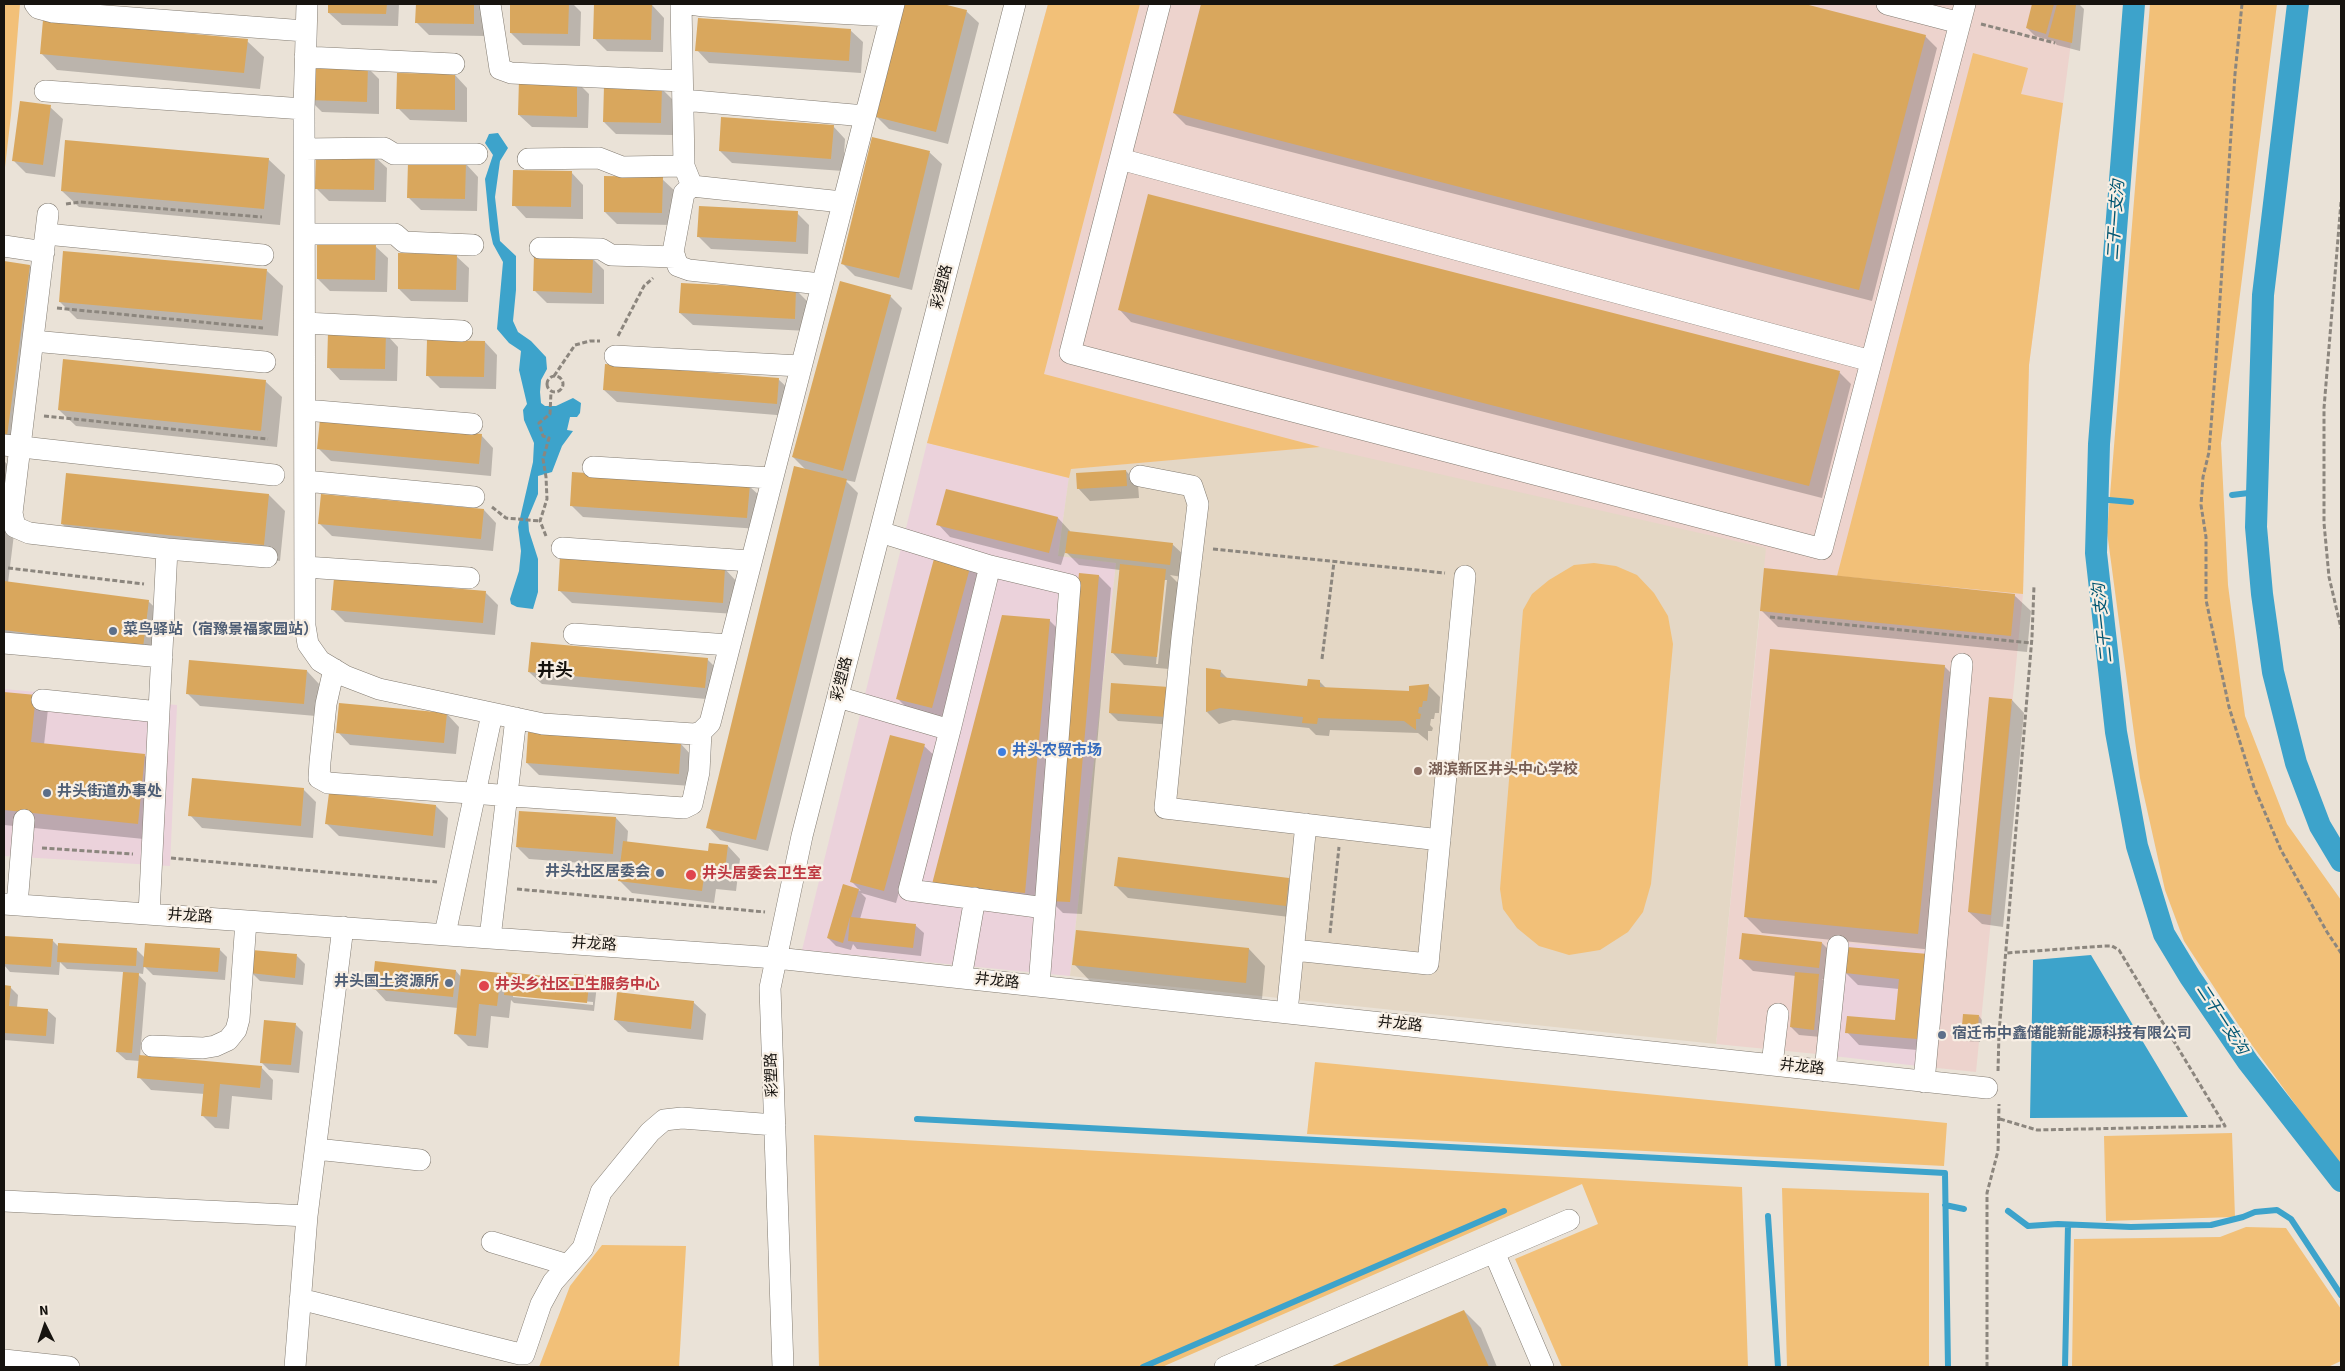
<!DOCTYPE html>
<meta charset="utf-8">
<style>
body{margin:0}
#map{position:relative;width:2345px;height:1371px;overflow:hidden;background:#eae2d7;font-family:"Source Sans 3",sans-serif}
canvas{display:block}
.frame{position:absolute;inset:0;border:5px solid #16130f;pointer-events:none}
.north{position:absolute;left:20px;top:1301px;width:50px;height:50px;-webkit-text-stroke:4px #f8efe4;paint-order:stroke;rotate:356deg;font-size:14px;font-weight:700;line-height:20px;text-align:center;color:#16130f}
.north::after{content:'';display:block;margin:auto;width:18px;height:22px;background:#16130f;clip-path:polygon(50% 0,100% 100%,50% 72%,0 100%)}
</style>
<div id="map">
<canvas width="2345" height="1371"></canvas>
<div class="frame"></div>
<div class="north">N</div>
</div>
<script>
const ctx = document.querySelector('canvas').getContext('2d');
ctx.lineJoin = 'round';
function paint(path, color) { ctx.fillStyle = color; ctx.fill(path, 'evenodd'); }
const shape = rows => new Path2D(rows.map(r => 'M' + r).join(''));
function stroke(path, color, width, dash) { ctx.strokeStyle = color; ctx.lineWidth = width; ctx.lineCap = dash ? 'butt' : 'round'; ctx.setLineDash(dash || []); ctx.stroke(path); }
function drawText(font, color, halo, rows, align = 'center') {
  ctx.font = font + ' "Source Sans 3","Noto Sans SC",sans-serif'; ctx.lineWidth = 4.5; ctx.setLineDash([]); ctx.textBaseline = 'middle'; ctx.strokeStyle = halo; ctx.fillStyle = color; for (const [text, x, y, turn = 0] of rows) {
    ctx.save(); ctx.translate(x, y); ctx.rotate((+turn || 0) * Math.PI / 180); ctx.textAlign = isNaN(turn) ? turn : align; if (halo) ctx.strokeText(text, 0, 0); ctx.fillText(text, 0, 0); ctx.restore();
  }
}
paint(shape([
 [927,443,1069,478,1058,555,1116,563,1070,976,802,950],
 [4,689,177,705,170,866,4,856],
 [1829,941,1929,951,1918,1066,1817,1054]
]), '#ebd2db');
paint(shape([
 [1048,4,2076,4,2029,365,2023,594,1976,1072,1918,1066,1929,951,1829,941,1817,1054,1716,1044,1760,611,1071,469,1069,478,927,443]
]), '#edd3cd');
paint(shape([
 [1320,447,1766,548,1716,1044,1070,976,1116,563,1058,556,1070,469]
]), '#e4d7c5');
paint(shape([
 [4,4,20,4,11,115,4,176],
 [1048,4,1140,4,1044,374,1320,447,1071,469,1069,478,927,443],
 [2150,4,2277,4,2221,443,2228,585,2245,716,2287,824,2341,900,2341,1167,2249,1041,2184,941,2165,890,2140,778,2107,532],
 [1973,53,2028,68,2021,94,2063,103,2029,365,2023,594,1837,576],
 [1594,563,1616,566,1637,575,1654,593,1668,616,1673,644,1651,884,1643,912,1628,932,1600,950,1569,955,1539,946,1517,928,1503,909,1500,889,1523,610,1532,594,1549,580,1574,565],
 [1315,1062,1947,1123,1944,1166,1307,1134],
 [2232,1133,2235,1217,2106,1221,2104,1136],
 [814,1135,1742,1187,1748,1367,1562,1367,1515,1259,1598,1224,1582,1184,1162,1367,819,1367],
 [1782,1188,1929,1193,1929,1367,1787,1367],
 [2246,1227,2286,1228,2341,1309,2341,1361,2328,1367,2072,1367,2074,1239,2220,1237],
 [602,1245,686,1246,679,1367,539,1367,570,1286]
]), '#f2c078');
paint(shape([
 [498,133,508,148,500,161,495,197,500,241,516,256,516,290,513,321,518,332,531,341,546,357,547,369,541,380,540,392,541,403,545,406,556,406,573,398,581,403,580,413,577,417,570,417,567,430,573,431,562,446,552,472,538,476,538,494,528,518,529,531,538,559,538,592,533,609,517,607,511,604,510,599,519,571,521,551,518,527,533,462,534,443,524,420,523,410,527,404,519,370,521,351,509,343,497,329,503,262,493,244,490,230,485,179,493,155,485,143,489,134],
 [2091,955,2188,1117,2030,1118,2033,960]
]), '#3da3cb');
paint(shape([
 [329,4,399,4,398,26,342,25,329,13],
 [417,4,486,4,486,36,429,35,416,22],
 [512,4,573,4,581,12,580,46,523,45,511,33],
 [595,4,652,5,664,18,663,52,607,51,594,38],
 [905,4,938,4,966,11,979,23,948,144,889,129,877,117],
 [1202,4,1800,4,1925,36,1937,48,1872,301,1186,125,1174,113],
 [2034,4,2079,4,2084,9,2080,51,2057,45,2053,41,2035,36,2027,28],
 [850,30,863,42,861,73,709,63,697,50],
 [247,41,264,57,260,89,57,70,41,53],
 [367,67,379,79,379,114,322,112,310,100],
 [455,75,467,88,467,122,410,120,398,108],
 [577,82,589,94,588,128,532,127,519,115],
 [662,89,674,101,673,135,616,134,604,122],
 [50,107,63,119,55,177,26,173,14,161],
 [833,126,845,139,843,171,732,163,720,151],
 [929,152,942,164,912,290,855,276,843,264],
 [374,156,387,168,386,202,329,201,317,189],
 [268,159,285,175,280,225,79,207,62,191],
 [466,164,478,177,477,211,421,210,408,197],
 [571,172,583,185,583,219,526,218,514,205],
 [662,179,675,191,674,225,617,224,605,212],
 [797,213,809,225,808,254,711,249,698,236],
 [375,246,388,258,387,292,330,291,318,279],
 [456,256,469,268,468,302,411,301,399,289],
 [592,258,604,270,604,304,547,303,535,291],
 [4,262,30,266,42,278,19,448,4,446],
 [266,270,283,286,278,336,77,319,60,302],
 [796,290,808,302,807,331,693,325,680,313],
 [890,296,902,308,855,482,845,480,858,493,768,851,720,840,708,827,807,471,793,457],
 [1119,309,1839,372,1851,384,1822,498,1131,322],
 [386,334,398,347,397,381,340,380,328,367],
 [485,342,497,355,496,389,440,388,427,375],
 [778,379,791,391,789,416,617,402,604,390],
 [265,381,282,397,277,447,76,426,59,410],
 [481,435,493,448,491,476,331,461,318,448],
 [4,461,21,477,8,583,148,601,165,617,159,664,4,644],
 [1126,471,1138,484,1139,498,1090,501,1078,488],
 [749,486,762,498,759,529,583,517,571,505],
 [269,495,285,511,280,561,79,540,62,524],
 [484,510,496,523,493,551,332,536,319,523],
 [1058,518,1070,531,1069,533,1172,544,1185,556,1182,577,1170,575,1178,583,1169,669,1124,665,1112,652,1120,570,1079,565,1067,553,1067,546,1061,565,950,537,938,524],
 [1164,580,1167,580,1158,664,1156,664],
 [971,565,983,578,944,720,910,711,897,698],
 [725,569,737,582,735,614,572,603,559,590],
 [1080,574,1099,576,1111,588,1082,914,1063,913,1050,900],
 [485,592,498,605,495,635,345,622,333,610],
 [2014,595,2031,611,2027,652,1778,627,1761,610],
 [1049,620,1066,637,1041,909,950,900],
 [707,659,720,672,717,700,542,684,529,672],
 [1944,666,1961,683,1934,950,1762,933,1745,916],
 [307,671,319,684,316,716,200,706,188,694],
 [1220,671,1228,679,1308,688,1319,681,1327,689,1410,692,1428,685,1440,697,1439,713,1435,713,1434,719,1431,719,1430,725,1433,728,1432,731,1428,731,1428,741,1418,733,1330,730,1329,736,1316,735,1309,728,1233,720,1219,724,1207,712],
 [1168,688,1174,725,1118,721,1110,713],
 [4,693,35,696,48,709,44,745,144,755,161,771,154,840,4,825],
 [2012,700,2024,713,2003,927,1982,924,1969,912],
 [340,704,447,714,459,727,456,754,350,745,338,732],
 [681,744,693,757,691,786,539,775,527,763],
 [924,746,937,758,896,903,861,893,866,898,860,919,915,925,924,933,921,956,857,949,853,944,851,950,836,946,828,938,843,885,861,891,851,881],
 [303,789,316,802,313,838,202,828,190,815],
 [436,806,448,818,445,848,339,836,327,824],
 [616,818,628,831,627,843,709,852,728,846,740,859,736,891,716,889,714,903,632,893,620,881,622,866,529,859,517,847],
 [1288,879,1301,891,1298,918,1128,898,1116,886],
 [4,938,53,941,59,947,136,949,145,958,219,949,227,957,225,980,153,975,144,966,143,974,137,973,146,983,140,1057,261,1067,273,1080,272,1100,232,1096,229,1129,215,1128,203,1116,205,1094,151,1090,139,1077,140,1061,126,1060,117,1052,124,972,67,969,60,962,59,975,10,972,4,965],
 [1822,943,1834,955,1831,980,1822,979,1827,984,1821,1037,1799,1035,1791,1027,1796,976,1753,971,1741,959],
 [1249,949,1265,966,1262,999,1090,981,1074,964],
 [297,956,305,964,303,985,260,981,252,973],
 [1928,956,1929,1051,1859,1045,1847,1032,1896,1021,1899,989,1858,985,1846,973],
 [456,971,461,977,500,974,507,981,575,980,589,977,597,985,594,1011,514,1003,511,1000,509,1018,491,1016,488,1048,468,1046,455,1033,458,1008,386,1001,374,988],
 [513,995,593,1002,593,1005,513,997],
 [4,987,10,987,18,995,17,1008,47,1010,56,1018,54,1044,4,1040],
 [693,1002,706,1014,703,1040,628,1032,615,1020],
 [1979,1016,1982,1020,1980,1042,1966,1041,1962,1038],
 [295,1024,303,1032,299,1073,269,1070,261,1062],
 [1464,1311,1481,1328,1497,1367,1333,1367]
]), '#0003');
stroke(shape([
 [2232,495,2257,492],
 [2098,499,2131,502],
 [917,1119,1945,1173,1948,1367],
 [1945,1205,1964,1209],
 [2008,1211,2028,1226,2058,1224,2131,1227,2211,1225,2243,1217,2255,1212,2277,1210,2291,1219,2341,1295],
 [1768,1216,1778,1367],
 [1143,1367,1504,1211],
 [2065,1367,2068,1225]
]), '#3da3cb', 6);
stroke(shape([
 [2134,4,2099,444,2096,553,2116,732,2137,846,2164,934,2190,977,2248,1062,2341,1181],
 [2298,4,2263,295,2256,527,2262,594,2273,672,2296,763,2320,826,2341,861]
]), '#3da3cb', 22);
paint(shape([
 [328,4,387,4,386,14,328,13],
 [416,4,474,4,474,24,415,23],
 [510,4,569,4,568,34,510,33],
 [594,4,652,4,651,40,593,39],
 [904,4,943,4,967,10,936,132,876,117],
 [1201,4,1805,4,1926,35,1859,290,1173,113],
 [2032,4,2054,4,2046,34,2026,28],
 [2057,4,2076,4,2072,43,2048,37],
 [698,18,851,29,849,61,695,51],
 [43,20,248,39,244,73,40,54],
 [309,65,368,66,367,102,308,100],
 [397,73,455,74,455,110,396,109],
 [519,79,577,81,577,117,518,115],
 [604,86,662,87,661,123,603,122],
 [20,101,51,105,43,165,12,161],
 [721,117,834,125,831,159,719,151],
 [872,137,930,151,899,278,841,264],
 [65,140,269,158,264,209,61,191],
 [316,153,375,155,374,190,315,189],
 [408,162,466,163,465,199,407,198],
 [513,170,572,171,571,207,512,206],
 [604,176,663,177,662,213,604,212],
 [1148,194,1840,371,1809,486,1118,310],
 [699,206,798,211,796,242,697,237],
 [317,243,376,244,375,280,317,279],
 [63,251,267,269,262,320,59,302],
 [398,253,457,254,456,290,398,289],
 [534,255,593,257,592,293,533,291],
 [4,261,30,265,7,436,4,436],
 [840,281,891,295,843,471,792,457],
 [681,283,796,289,795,319,679,313],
 [328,332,386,333,385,369,327,368],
 [427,340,485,341,484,377,426,376],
 [63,359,266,380,261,431,58,410],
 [605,364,779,378,777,404,603,390],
 [320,419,482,434,479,464,317,449],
 [794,466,847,479,756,840,706,828],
 [1126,470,1127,486,1077,489,1076,473],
 [572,472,750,484,747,518,570,506],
 [66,473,269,494,264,545,61,524],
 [946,489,1058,517,1049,553,936,525],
 [321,494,484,509,481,539,318,524],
 [1068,531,1173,543,1170,565,1065,553],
 [935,555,971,564,932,708,896,699],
 [560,556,725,568,723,603,558,591],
 [1120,564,1166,569,1157,657,1111,653],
 [1764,568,2015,594,2011,636,1760,611],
 [1079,573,1099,575,1070,902,1049,901],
 [334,578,486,591,483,623,331,610],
 [4,581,149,600,143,648,4,630],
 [1002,615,1050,619,1025,893,932,884],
 [531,642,708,658,705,688,528,672],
 [1770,649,1945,665,1918,934,1744,917],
 [189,660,307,670,304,704,186,694],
 [1206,668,1221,670,1220,677,1307,686,1308,679,1320,680,1320,687,1409,691,1409,686,1429,684,1427,701,1423,701,1422,707,1419,707,1418,713,1421,714,1420,719,1416,719,1416,730,1404,721,1318,718,1317,724,1302,723,1303,717,1220,708,1206,712],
 [1111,683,1169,687,1167,717,1109,713],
 [4,692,36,695,31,742,145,754,138,824,4,810],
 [1989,697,2012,699,1991,915,1968,912],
 [339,703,447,713,444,743,336,733],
 [528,732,681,743,679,774,526,763],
 [890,735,925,744,884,891,850,882],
 [192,778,304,788,301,826,188,816],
 [329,793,436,805,433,836,325,824],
 [519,811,616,817,613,854,516,847],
 [623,841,708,851,709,843,728,845,724,879,704,877,702,891,618,881],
 [1118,857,1289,878,1286,906,1114,886],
 [843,884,859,889,851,917,916,924,913,948,848,941,850,917,843,943,827,938],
 [1076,930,1249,948,1246,983,1072,965],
 [1742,933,1822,942,1819,968,1739,959],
 [4,936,53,939,51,967,4,964],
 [58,943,137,948,136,966,57,962],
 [145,943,220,948,218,972,143,967],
 [1847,947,1928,954,1926,981,1922,981,1917,1039,1845,1033,1847,1016,1895,1020,1899,979,1845,973],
 [252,950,297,954,295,978,250,973],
 [375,961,456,970,453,997,372,989],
 [461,969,501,973,497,1006,479,1004,476,1036,454,1034],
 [123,972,139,973,132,1053,116,1052],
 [506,972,574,979,574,974,590,976,587,1003,504,995],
 [1795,972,1819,974,1814,1030,1790,1027],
 [4,985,11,986,9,1006,48,1009,46,1036,4,1033],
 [617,992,694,1001,691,1029,614,1020],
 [1963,1014,1979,1015,1977,1039,1961,1038],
 [264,1020,296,1023,291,1065,260,1063],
 [139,1055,262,1066,260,1088,220,1084,217,1117,201,1116,204,1084,137,1078],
 [1464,1310,1489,1367,1330,1367]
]), '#d9a75d');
const minor = shape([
 [35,4,38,8,53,12,305,31],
 [307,4,304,109,305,626,308,644,320,661,345,676,379,689,543,724,694,734,701,732,710,723,894,4],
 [490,4,500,69,511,73,682,81],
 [681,4,684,166,692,186],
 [690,4,704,6,891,16],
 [1160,4,1070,353,1822,549,1965,4],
 [1887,4,1960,23],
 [305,57,454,64],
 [45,91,304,109],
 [683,100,865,116],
 [305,149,384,148,394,154,477,154],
 [528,159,599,158,622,167,684,166],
 [1120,159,1871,361],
 [48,214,12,513,15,527,29,533,167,549,149,914],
 [46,234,263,255],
 [305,234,395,234,404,242,473,245],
 [4,246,44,252],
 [540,248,601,249,611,255,675,257],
 [821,284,689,270,678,266,673,252,684,193,692,186,842,202],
 [305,323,462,331],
 [33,341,265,362],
 [615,356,800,366],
 [305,410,472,424],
 [4,445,274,475],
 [593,467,771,478],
 [1140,476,1192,486,1198,504,1182,637,1165,808,1440,840],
 [305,481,474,497],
 [880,532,990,566],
 [562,548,750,561],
 [167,549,267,557],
 [305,567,469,578],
 [574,634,729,645],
 [4,643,162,657],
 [334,669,326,704,320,762,319,778,328,783,684,808,692,804,699,772,701,732],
 [838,697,950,730,909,890,1045,908,1070,585,990,566,950,730],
 [42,700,159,712],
 [4,904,776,958,1987,1088],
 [17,905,24,820],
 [445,934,492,714],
 [490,938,516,718],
 [1294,950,1428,964,1465,576],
 [961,978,975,898],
 [1039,986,1045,908],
 [1287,1012,1306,824],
 [152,1046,203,1048,215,1046,228,1040,236,1030,239,1019,246,921],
 [1772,1065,1778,1014],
 [1825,1071,1838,946],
 [1924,1082,1962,664],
 [316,1149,420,1160],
 [4,1201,307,1216],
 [492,1242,568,1265],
 [1494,1252,1543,1367],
 [300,1299,520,1354,524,1354,541,1304,553,1282,583,1248,601,1192,650,1132,664,1120,682,1118,775,1125],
 [4,1360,69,1367],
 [295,1367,307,1216,343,927],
 [783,1367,770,988,802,836,1015,4],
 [1225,1367,1569,1220]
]);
stroke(minor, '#837c72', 22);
stroke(shape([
 [2242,4,2235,74,2215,374,2209,452,2203,477,2201,505,2206,537,2206,600,2229,707,2254,787,2281,850,2327,932,2341,953],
 [1981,24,2055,43],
 [2341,202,2324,408,2324,523,2329,577,2341,628],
 [66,204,80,202,262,217],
 [57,308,263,328],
 [618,336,644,286,653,278],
 '547 384a8 8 0 1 1 16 0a8 8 0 1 1-16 0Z',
 [554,376,575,345,590,341,600,341],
 [44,416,268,439],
 [492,507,506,518,540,521],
 [546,536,540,521,547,499,546,477,543,459,549,438,543,436,539,423,550,414,551,392],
 [1213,549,1445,573],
 [8,568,144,584],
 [1770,617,2032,643],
 [1322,659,1334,562],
 [42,848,133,854],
 [171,858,437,882],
 [517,889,765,912],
 [1330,933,1339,847],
 [1998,1071,1999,1033,2032,637,2034,586],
 [2000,1119,2037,1130,2225,1126,2119,950,2112,946,2104,946,2006,953],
 [1987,1367,1987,1193,1998,1151,1999,1104]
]), '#8c867e', 3, [5, 2.5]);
stroke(minor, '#fff', 21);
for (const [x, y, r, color] of [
 [113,631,5,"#5c6f8a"],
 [1002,752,5,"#3f7fe0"],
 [1418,771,5,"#8d6e63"],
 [47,793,5,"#5c6f8a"],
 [660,873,5,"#5c6f8a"],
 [691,875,6,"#e0444e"],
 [449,983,5,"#5c6f8a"],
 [484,986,6,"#e0444e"],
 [1942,1035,5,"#5c6f8a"]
]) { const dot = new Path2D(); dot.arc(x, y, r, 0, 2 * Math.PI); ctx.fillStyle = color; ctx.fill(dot); stroke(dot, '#f8efe4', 2); }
drawText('15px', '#16130f', '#f8efe4', [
 ["彩塑路",943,287,-76],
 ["彩塑路",843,679,-76],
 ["井龙路",190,917,4],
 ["井龙路",594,945,4],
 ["井龙路",997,982,6],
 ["井龙路",1400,1025,6],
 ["井龙路",1802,1068,6],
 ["彩塑路",773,1075,-92]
]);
drawText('bold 15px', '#4e5e75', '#f8efe4', [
 ["菜鸟驿站（宿豫景福家园站）",123,631],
 ["井头街道办事处",57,793],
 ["井头社区居委会",650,873,"right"],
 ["井头国土资源所",439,983,"right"],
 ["宿迁市中鑫储能新能源科技有限公司",1952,1035]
], 'left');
drawText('bold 15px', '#366cbe', '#f8efe4', [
 ["井头农贸市场",1012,752]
], 'left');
drawText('bold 15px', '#785e54', '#f8efe4', [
 ["湖滨新区井头中心学校",1428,771]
], 'left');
drawText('bold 15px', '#be3a42', '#f8efe4', [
 ["井头居委会卫生室",702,875],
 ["井头乡社区卫生服务中心",495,986]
], 'left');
drawText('italic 16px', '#005672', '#f8efe4', [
 ["二干一支沟",2117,220,-86],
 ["二干一支沟",2104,623,-96],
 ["二干一支沟",2221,1020,57]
]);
drawText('bold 18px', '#16130f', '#f8efe4', [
 ["井头",555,672]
]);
</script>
